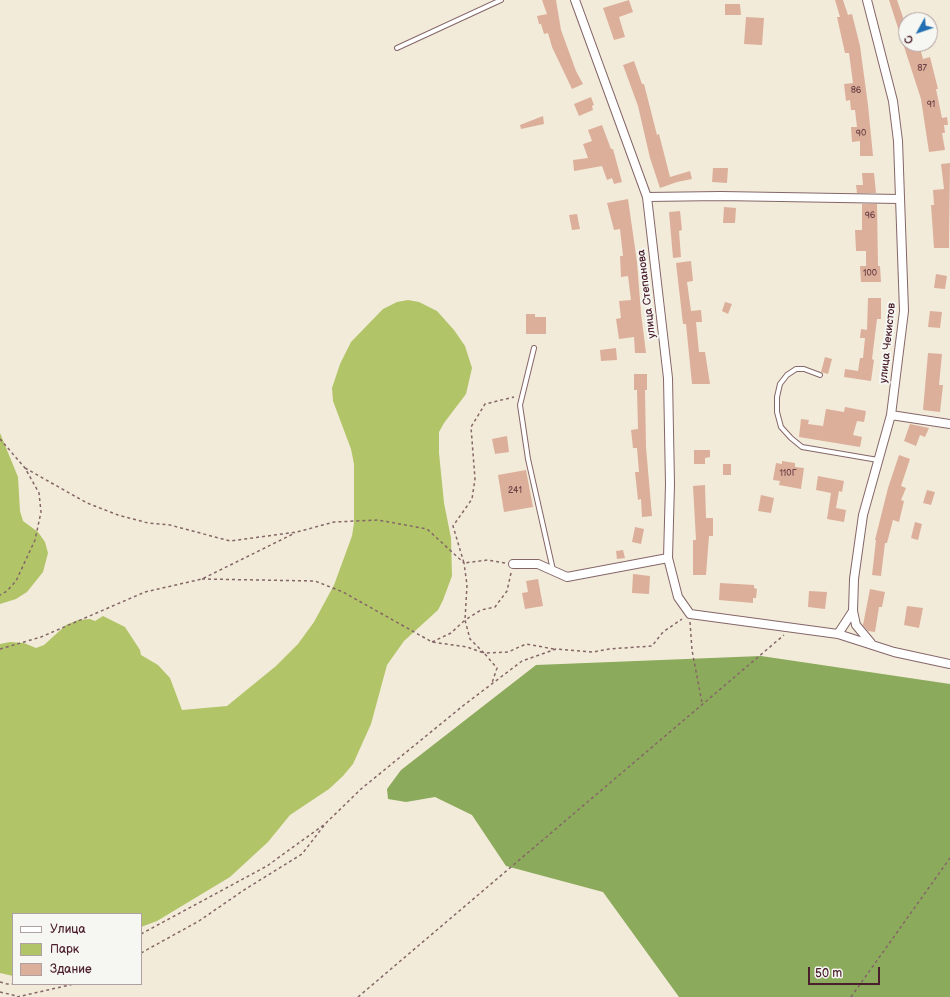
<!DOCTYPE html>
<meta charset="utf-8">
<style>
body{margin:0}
#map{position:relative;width:950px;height:997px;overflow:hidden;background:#f2ebd9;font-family:"Balsamiq Sans",sans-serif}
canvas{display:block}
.legend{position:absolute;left:12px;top:913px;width:130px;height:72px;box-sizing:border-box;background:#f6f6f2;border:1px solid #b1a0a2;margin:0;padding:5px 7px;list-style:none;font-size:12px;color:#4a1f2b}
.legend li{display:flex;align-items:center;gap:8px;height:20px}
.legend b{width:20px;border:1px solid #b1a0a2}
.north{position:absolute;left:898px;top:12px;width:40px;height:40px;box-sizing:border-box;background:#f6f6f2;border:1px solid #b1a0a2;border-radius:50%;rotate:230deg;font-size:11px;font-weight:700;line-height:16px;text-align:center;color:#4a1f2b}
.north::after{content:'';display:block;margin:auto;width:14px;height:18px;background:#1f6fb2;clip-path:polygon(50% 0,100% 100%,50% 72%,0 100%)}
.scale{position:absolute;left:808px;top:967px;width:72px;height:18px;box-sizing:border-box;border:2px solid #4a1f2b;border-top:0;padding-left:5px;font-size:12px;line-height:14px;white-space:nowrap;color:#4a1f2b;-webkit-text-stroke:3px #f6f6f2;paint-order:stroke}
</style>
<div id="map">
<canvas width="950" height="997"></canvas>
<ul class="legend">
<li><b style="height:5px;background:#fff"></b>Улица</li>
<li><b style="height:11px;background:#b1c468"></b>Парк</li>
<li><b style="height:11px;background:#dcaf9b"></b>Здание</li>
</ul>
<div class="north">С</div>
<div class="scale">50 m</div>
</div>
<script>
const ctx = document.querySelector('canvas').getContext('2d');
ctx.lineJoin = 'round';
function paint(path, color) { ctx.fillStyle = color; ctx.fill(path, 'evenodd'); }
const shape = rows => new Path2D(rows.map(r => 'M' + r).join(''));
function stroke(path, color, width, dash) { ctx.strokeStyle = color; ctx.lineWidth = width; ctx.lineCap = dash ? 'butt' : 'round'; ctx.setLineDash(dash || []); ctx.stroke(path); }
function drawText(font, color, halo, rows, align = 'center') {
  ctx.font = font + ' "Balsamiq Sans",sans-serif'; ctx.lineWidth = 4; ctx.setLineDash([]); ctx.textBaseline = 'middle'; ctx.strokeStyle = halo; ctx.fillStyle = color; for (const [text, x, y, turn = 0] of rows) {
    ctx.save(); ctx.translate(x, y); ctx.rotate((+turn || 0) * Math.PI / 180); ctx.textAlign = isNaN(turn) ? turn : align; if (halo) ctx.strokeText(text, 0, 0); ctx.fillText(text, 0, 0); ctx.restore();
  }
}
paint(shape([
 [408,300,419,302,437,311,454,330,465,346,472,368,466,394,444,423,439,432,439,453,444,503,451,538,452,576,443,600,438,610,404,641,387,665,371,724,353,764,343,776,329,789,290,815,268,842,230,877,157,921,141,927,141,914,13,914,13,976,0,973,0,644,10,642,24,643,36,648,44,645,66,625,78,620,90,619,95,621,103,616,125,627,140,650,141,655,158,665,170,678,182,710,227,706,276,666,298,644,314,622,334,585,352,536,354,523,354,464,351,449,333,401,332,388,340,364,351,342,383,309,397,302],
 [0,433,18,477,20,511,23,521,38,532,45,542,48,553,43,572,27,592,16,599,0,604]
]), '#b1c468');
paint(shape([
 [761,656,950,684,950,997,679,997,603,892,506,866,472,815,435,797,406,802,388,799,387,789,401,770,536,665]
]), '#8caa5c');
paint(shape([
 [542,0,556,0,561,30,576,71,583,84,572,89,552,47,548,33,544,34,541,24,539,24,537,16,547,14],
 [629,0,633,12,619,17,625,37,614,40,603,8],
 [835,0,843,0,848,15,852,14,860,46,868,105,873,156,860,156,860,141,852,142,851,127,857,127,855,110,851,110,850,100,846,101,844,84,853,83,849,53,845,53,837,17,840,17],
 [889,0,897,0,906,26,906,44,919,44,923,59,930,57,938,89,936,89,942,118,947,117,948,125,944,125,945,133,942,133,945,150,929,152,921,99],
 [725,4,740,4,741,15,725,15],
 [746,17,764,18,762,45,744,44],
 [634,61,642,84,644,84,657,135,659,134,670,177,690,171,692,179,677,182,660,188,650,158,638,106,623,65],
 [591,97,594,105,592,106,593,110,579,116,574,104],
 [543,116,544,124,521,129,520,125],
 [602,125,611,149,613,149,622,182,614,184,612,178,607,180,602,166,574,171,573,160,588,158,583,144,592,141,588,130],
 [950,163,949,248,934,248,931,205,934,205,933,190,944,189,941,164],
 [713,168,728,168,727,183,712,182],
 [862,173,874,173,876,193,857,193,856,185,863,185],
 [628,199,637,262,641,313,646,353,635,353,634,337,619,339,616,319,621,318,619,301,631,300,628,276,621,277,620,256,623,256,620,229,614,230,607,203],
 [862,204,877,204,878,266,880,266,881,282,861,282,860,266,866,266,866,251,856,251,855,230,862,230],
 [724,207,736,208,735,223,723,223],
 [680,211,682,230,679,231,681,257,673,258,669,212],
 [577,214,580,229,572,230,569,215],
 [691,261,693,281,687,282,691,311,701,310,702,322,696,322,699,352,705,352,710,384,692,384,686,324,683,324,676,263],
 [936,274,947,276,945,289,934,288],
 [868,298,881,298,881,319,877,319,872,359,874,360,871,381,844,377,845,369,858,371,860,358,863,358,865,338,860,338,861,329,867,330],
 [725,302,732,304,728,314,722,311],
 [930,311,942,312,940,328,928,327],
 [526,314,535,314,535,317,546,317,546,334,526,334],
 [616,348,617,360,601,361,600,350],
 [928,353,942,354,939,385,943,385,940,412,923,410],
 [825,357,832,359,828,374,821,372],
 [634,374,647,374,647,390,645,390,646,447,652,516,642,517,641,499,638,500,635,472,639,472,637,448,633,448,631,430,638,429,637,390,634,390],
 [845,407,866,411,864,422,857,421,853,435,862,437,860,447,799,437,801,419,809,420,808,424,823,426,826,409,844,412],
 [910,424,929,428,925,437,920,435,916,446,904,441],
 [507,436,509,452,495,454,492,439],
 [694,450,710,450,710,457,705,458,705,464,694,464],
 [899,455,910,459,901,486,906,488,901,500,904,501,899,522,893,520,887,543,885,543,881,576,872,575,876,540,875,540,888,488],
 [782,461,795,463,795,467,804,468,801,489,779,485,780,481,773,480,776,463,782,464],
 [723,464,731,464,731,475,723,475],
 [526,470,533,507,504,512,498,475],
 [818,476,844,481,842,492,839,491,836,508,846,510,844,522,827,519,831,493,816,490],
 [705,485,706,518,713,518,713,536,709,536,706,575,693,575,693,540,696,540,693,486],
 [927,490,935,492,931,505,923,503],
 [761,495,774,498,771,513,758,511],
 [915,522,922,524,918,540,911,538],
 [635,527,644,529,641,544,632,542],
 [623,550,625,558,617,559,616,551],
 [633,574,650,576,649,594,632,593],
 [538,579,543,606,525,609,522,593,528,592,526,581],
 [720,583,754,585,754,588,757,589,756,598,753,598,753,603,719,600],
 [870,589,885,592,882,607,879,607,875,632,868,631,863,625],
 [809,591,827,592,825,609,808,607],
 [907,606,923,608,919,628,904,625]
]), '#dcaf9b');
const lane = shape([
 [397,48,501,0],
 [534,348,520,405,528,459,553,570],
 [820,375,804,369,796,369,787,375,780,384,777,397,777,412,781,427,791,438,802,447,878,460]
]);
const street = shape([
 [575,0,647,197,668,378,670,484,668,558,678,597,690,614,838,634,894,652,950,664],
 [647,197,721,196,899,199],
 [891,415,950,424],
 [513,564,538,564,567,577,668,558],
 [853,611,856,625,871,643],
 [838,634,853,611,854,579,863,515,891,415,904,311,898,141,893,101,867,0]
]);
stroke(lane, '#856668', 6);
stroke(street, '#856668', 10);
stroke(shape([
 [0,439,25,468,39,493,41,512,35,540,16,581,7,591,0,595],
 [25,468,87,503,118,515,148,523,170,525,230,541,297,532,334,522,378,520,427,529,464,563,467,585,465,620,451,633,432,642],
 [505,563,488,560,464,563,453,526,472,499,475,479,471,427,485,404,514,397],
 [511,573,507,591,495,607,481,610,465,620,470,639,484,653,508,652,526,644,554,649],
 [202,579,315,581,343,592,432,642,467,647,484,653,497,668,492,683],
 [690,622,692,650,702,703],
 [0,649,41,637,145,592,202,579,295,533],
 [141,934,267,866,325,824],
 [141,953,199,921,244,890,302,854,326,823,361,789,464,705,522,661,556,649,593,652,609,649,652,646,663,632,682,619],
 [0,982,7,984,23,984],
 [0,992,17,996],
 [17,997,74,984],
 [358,997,784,635],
 [851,997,950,858]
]), '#856668', 1.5, [3, 3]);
stroke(lane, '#fff', 4);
stroke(street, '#fff', 8);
drawText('9px', '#6e4347', null, [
 ["87",922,69],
 ["86",856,91],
 ["91",931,105],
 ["90",861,134],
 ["96",870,216],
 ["100",870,274],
 ["110Г",788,474],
 ["241",515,491]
]);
drawText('11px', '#4a1f2b', '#f6f6f2', [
 ["улица Степанова",647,294,-97],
 ["улица Чекистов",888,343,-84]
]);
</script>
